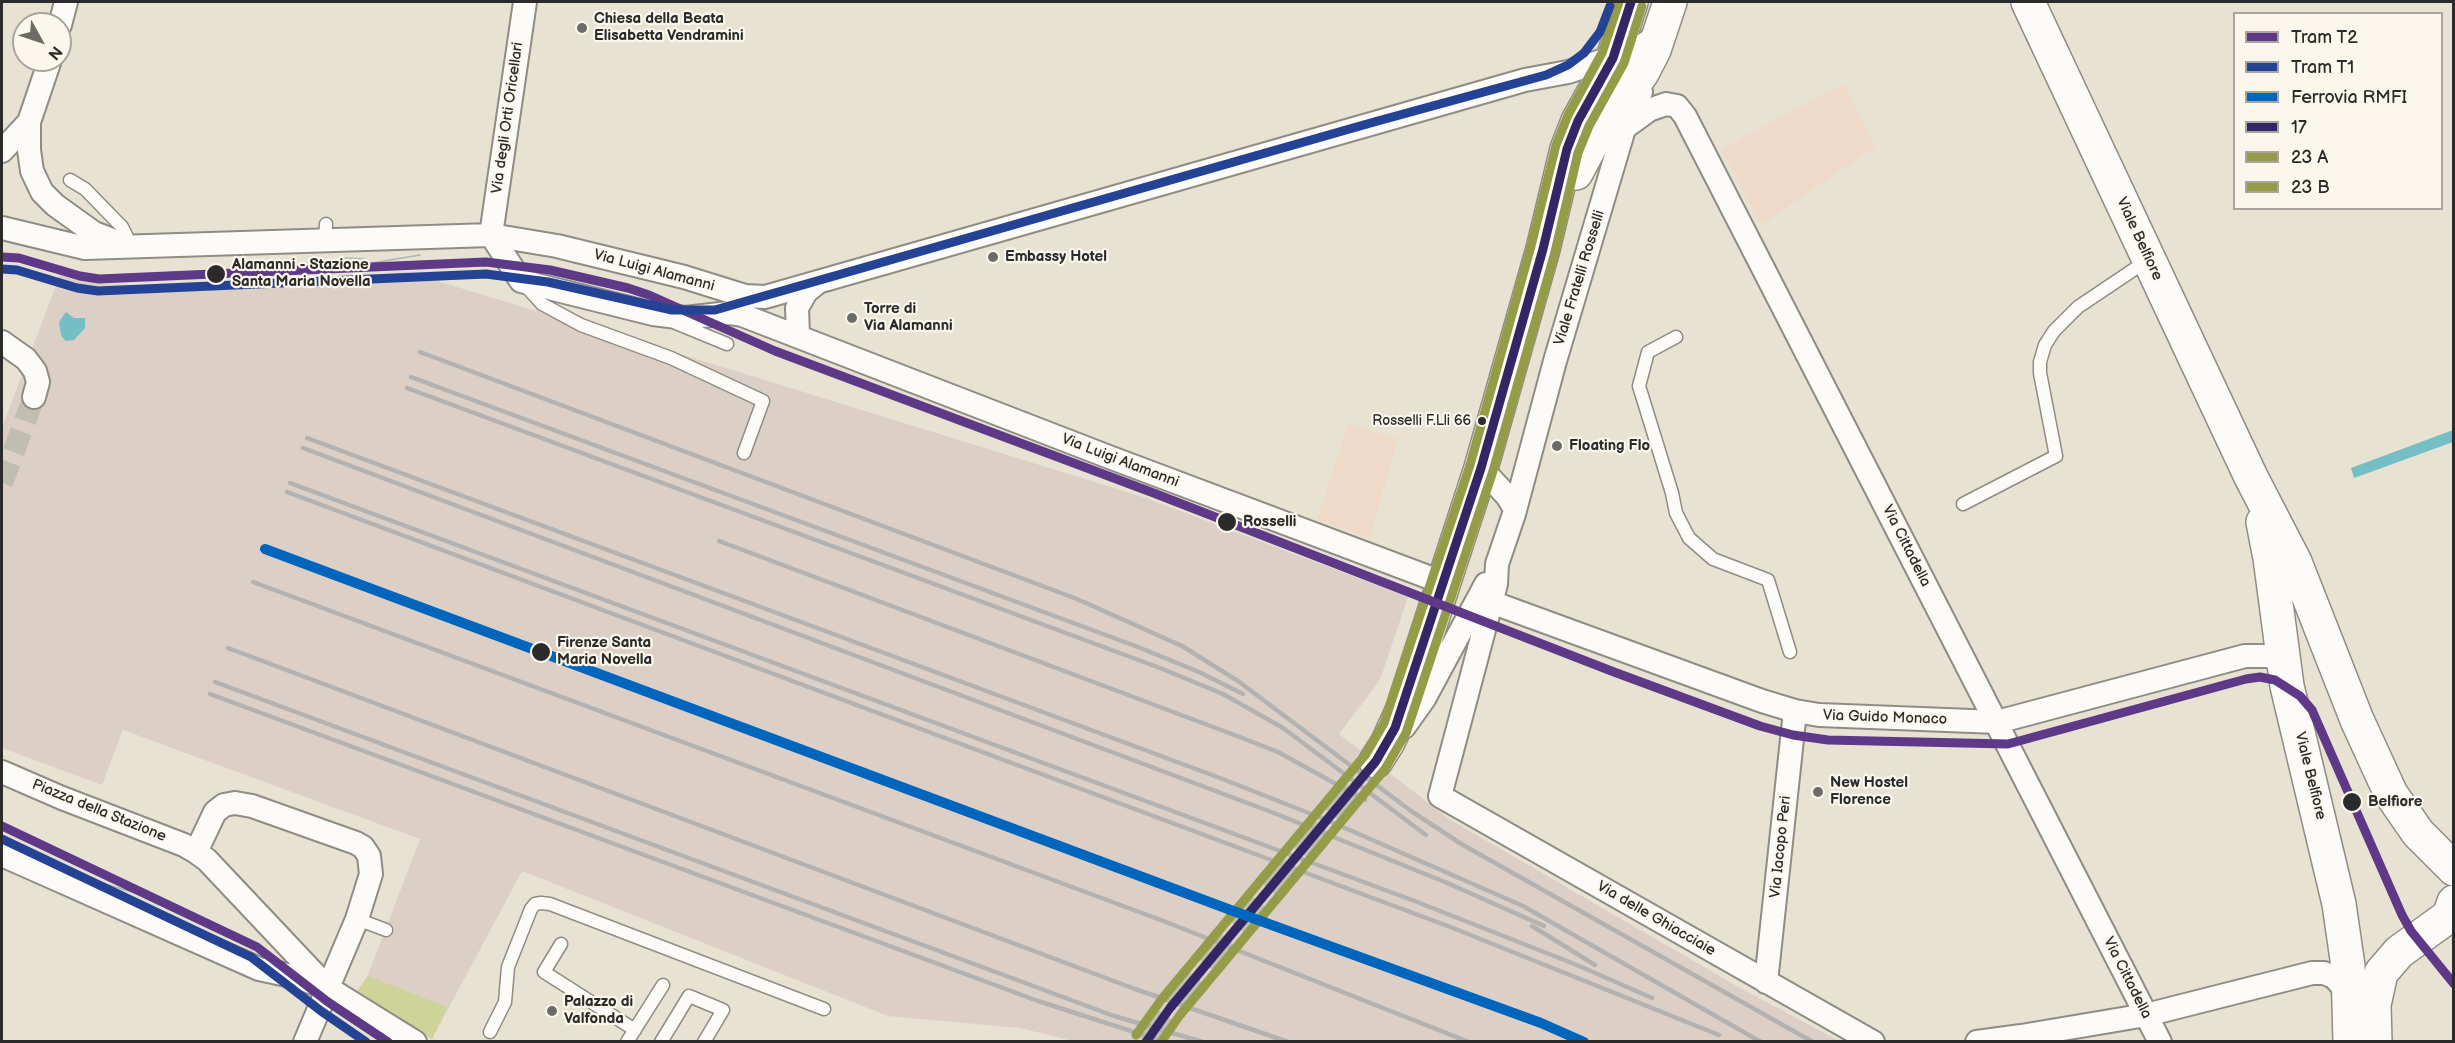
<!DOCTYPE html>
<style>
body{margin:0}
#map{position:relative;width:2455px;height:1043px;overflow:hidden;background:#e8e2d2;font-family:"Balsamiq Sans",sans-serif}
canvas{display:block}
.frame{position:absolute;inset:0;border:3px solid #2b2b2b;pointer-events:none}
.legend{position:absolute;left:2233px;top:12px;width:210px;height:198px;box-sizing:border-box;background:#fbf7ec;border:2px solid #a8a59f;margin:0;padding:8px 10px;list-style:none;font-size:18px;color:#2b2b2b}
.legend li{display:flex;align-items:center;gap:12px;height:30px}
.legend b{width:30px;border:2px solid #a8a59f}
.north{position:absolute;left:12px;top:12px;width:60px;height:60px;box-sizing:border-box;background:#fbf7ec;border:2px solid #a8a59f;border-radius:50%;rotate:130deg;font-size:16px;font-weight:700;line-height:24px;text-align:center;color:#2b2b2b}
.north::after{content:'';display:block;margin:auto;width:21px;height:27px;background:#6d6b65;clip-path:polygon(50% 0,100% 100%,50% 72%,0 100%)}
</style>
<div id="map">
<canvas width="2455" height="1043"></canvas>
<div class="frame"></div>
<ul class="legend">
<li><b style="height:8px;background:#5d3988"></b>Tram T2</li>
<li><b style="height:8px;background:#254395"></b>Tram T1</li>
<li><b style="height:8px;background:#0065bd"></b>Ferrovia RMFI</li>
<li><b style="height:8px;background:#322665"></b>17</li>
<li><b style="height:8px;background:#959c47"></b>23 A</li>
<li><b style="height:8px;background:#959c47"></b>23 B</li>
</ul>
<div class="north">N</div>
</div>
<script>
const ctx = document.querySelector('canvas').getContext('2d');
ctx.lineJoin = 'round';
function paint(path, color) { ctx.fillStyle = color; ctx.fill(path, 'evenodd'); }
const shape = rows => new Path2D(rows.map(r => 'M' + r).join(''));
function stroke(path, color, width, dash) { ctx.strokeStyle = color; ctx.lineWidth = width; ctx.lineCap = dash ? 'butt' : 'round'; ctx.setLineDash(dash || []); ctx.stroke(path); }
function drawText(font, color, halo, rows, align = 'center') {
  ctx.font = font + ' "Balsamiq Sans",sans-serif'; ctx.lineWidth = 4.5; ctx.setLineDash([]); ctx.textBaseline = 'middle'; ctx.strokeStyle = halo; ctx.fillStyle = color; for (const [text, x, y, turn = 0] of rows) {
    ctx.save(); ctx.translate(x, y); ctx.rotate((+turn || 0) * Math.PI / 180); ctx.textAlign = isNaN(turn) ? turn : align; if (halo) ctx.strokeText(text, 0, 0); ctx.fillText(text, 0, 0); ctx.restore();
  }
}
paint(shape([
 [1844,84,1875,147,1761,225,1721,149],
 [1348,424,1398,439,1370,538,1317,520]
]), '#efdac9');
paint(shape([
 [407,272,726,368,1143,497,1408,597,1380,680,1339,734,1449,819,1735,985,1839,1041,1073,1041,1020,1028,888,1016,522,871,432,1039,356,993,368,975,420,839,123,730,102,785,2,748,2,428,60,275,95,283,163,287]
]), '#dbcfc6');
paint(shape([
 [368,976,447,1007,432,1039,356,993]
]), '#ced398');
paint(shape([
 [66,312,74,318,85,318,85,328,74,340,66,341,62,337,60,330,59,322],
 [2453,430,2453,442,2354,478,2351,468]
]), '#74bec5');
stroke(shape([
 [2,483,34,397]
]), '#c2bdb1', 22, [22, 11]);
stroke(shape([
 [1146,1042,1170,1008,1376,761]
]), '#c2bdb1', 33, [33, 16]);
const lane = shape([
 [70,180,85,189,122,227,131,245],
 [325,240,326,224],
 [524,284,542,304,581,325,671,358,763,401,744,453],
 [676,323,727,344],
 [1676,337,1648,352,1639,386,1672,493,1676,513,1689,538,1713,559,1768,580,1790,652],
 [1963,504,2056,456,2040,373,2040,362,2045,345,2054,331,2078,307,2148,260],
 [357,919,386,930],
 [561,944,544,972,635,1030],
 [490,1032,505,1002,508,967,531,909,535,904,541,903,550,904,824,1009],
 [627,1042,663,985],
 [661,1042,689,996,723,1010,704,1042]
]);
const street = shape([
 [60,25,66,2],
 [50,60,29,122,29,150,32,171,42,192,55,205,94,233,120,243],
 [1641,92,1624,129,1555,361,1514,514,1497,564,1496,584,1489,611,1440,796,1873,1042],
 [1627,126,1649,110,1666,104,1677,106,1685,116,2160,1042],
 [2,151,29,122],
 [2,228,85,248,491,235,557,246,684,277,745,296,765,297,1525,80,1568,72,1637,49,1649,41,1657,32],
 [491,235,521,281,653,314,685,318,729,313,742,315,1109,457,1444,583],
 [491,235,525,2],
 [798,335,797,308,806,292,817,283],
 [2,342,26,359,35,371,38,382,34,397],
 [1481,468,1507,496,1515,509],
 [1491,602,1762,701,1795,711,1819,715,1997,722,2245,656,2271,656,2284,667],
 [1404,727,1424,699,1486,584],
 [2,772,62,798,184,845,196,852,207,860,324,984],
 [196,852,215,812,224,805,235,803,252,806,356,843,363,847,369,856,371,874,357,919,305,1042],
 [2,855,259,969,296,977,328,988,415,1042],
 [1766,982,1795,711],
 [1977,1042,2021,1036,2146,1015,2312,973,2324,973,2334,977,2342,986,2348,1001]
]);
const primary = shape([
 [2028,2,2251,477,2295,562,2357,720,2391,794,2418,833,2454,869],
 [1576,173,1591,145,1642,73,1654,50,1670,2],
 [2263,522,2270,558,2287,686,2339,904,2348,966,2350,1042],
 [1376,761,1388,742,1402,711,1481,468,1543,249,1567,149,1578,121,1613,58,1631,2],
 [2375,1042,2374,1005,2381,973,2399,952,2449,916,2454,902]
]);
stroke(lane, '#8f8c84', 15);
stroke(street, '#8f8c84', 26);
stroke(primary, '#8f8c84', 36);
stroke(lane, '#fcfbf8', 12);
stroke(street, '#fcfbf8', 22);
stroke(primary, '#fcfbf8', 33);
stroke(shape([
 [342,258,366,259],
 [399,263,420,265],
 [342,268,420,255],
 [88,879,159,900],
 [135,898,154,910]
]), '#b3b2b0', 1.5);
stroke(shape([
 [420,352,1077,599,1182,646,1238,681,1411,811,1463,845,1813,1042],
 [411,377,1138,647,1199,672,1243,694],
 [407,388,1160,668,1223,694,1283,728,1426,835],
 [307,438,1220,778,1329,821,1523,906,1761,1042],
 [303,448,1274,813,1445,882,1544,926],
 [290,483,1412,900,1577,965,1652,998],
 [287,492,1453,928,1719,1035],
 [719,541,1237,736,1278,752,1365,800],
 [253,582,1166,922,1469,1042],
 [228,648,1135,989,1288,1042],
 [215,682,1114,1016,1203,1042],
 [210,694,1038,1001,1165,1042],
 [1532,926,1595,965]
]), '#b3b2b0', 4.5);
stroke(shape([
 [1146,1042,1170,1008,1376,761,1395,728,1481,468,1543,249,1567,149,1578,121,1613,58,1631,2]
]), '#322665', 9);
stroke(shape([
 [1161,1042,1180,1015,1385,769,1406,733,1493,471,1555,252,1578,153,1589,126,1624,63,1642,6]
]), '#959c47', 9);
stroke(shape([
 [1136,1035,1161,1000,1366,754,1384,723,1470,465,1531,246,1556,145,1568,115,1602,53,1619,2]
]), '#959c47', 9);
stroke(shape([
 [265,549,1236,912,1541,1023,1584,1042]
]), '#0065bd', 10);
stroke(shape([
 [2,257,19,258,80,276,99,279,486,262,550,270,628,288,649,295,775,351,1151,492,1614,672,1760,726,1793,735,1828,740,2008,744,2246,679,2260,677,2275,680,2300,696,2312,710,2402,915,2411,931,2454,984],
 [2,826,257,947,328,1002,388,1042]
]), '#5d3988', 9);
stroke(shape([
 [2,269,17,270,77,288,98,291,486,274,548,282,672,310,715,310,1374,122,1546,75,1568,65,1584,53,1600,32,1610,6],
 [2,839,251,957,321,1011,366,1042]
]), '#254395', 9);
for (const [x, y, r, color] of [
 [582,28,6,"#6d6b65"],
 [993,257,6,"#6d6b65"],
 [216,274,10,"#2b2b2b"],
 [852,318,6,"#6d6b65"],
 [1482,421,5,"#2b2b2b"],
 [1557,446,6,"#6d6b65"],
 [1227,522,10,"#2b2b2b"],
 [541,652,10,"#2b2b2b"],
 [1818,792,6,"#6d6b65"],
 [2352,802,10,"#2b2b2b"],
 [552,1011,6,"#6d6b65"]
]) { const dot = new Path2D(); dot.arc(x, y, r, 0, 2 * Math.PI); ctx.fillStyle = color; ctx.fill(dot); stroke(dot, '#fbf7ec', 2); }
drawText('14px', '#2b2b2b', '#fbf7ec', [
 ["Rosselli F.Lli 66",1471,421]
], 'right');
drawText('bold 15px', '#2b2b2b', '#fbf7ec', [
 ["Chiesa della Beata",594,19],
 ["Elisabetta Vendramini",594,36],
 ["Embassy Hotel",1005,257],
 ["Torre di",864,309],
 ["Via Alamanni",864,326],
 ["Floating Flo",1569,446],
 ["New Hostel",1830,783],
 ["Florence",1830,800],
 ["Palazzo di",564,1002],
 ["Valfonda",564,1019]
], 'left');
drawText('15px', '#2b2b2b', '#fbf7ec', [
 ["Via degli Orti Oricellari",508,118,-82],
 ["Viale Belfiore",2139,239,65],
 ["Via Luigi Alamanni",654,271,15],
 ["Viale Fratelli Rosselli",1580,278,-73],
 ["Via Luigi Alamanni",1120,461,21],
 ["Via Cittadella",1906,546,63],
 ["Via Guido Monaco",1885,718,2],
 ["Viale Belfiore",2310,776,76],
 ["Piazza della Stazione",99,811,22],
 ["Via Iacopo Peri",1781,847,-84],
 ["Via delle Ghiacciaie",1656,919,30],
 ["Via Cittadella",2127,978,63]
]);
drawText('bold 15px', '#2b2b2b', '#fbf7ec', [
 ["Alamanni - Stazione",232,265],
 ["Santa Maria Novella",232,282],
 ["Rosselli",1243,522],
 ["Firenze Santa",557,643],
 ["Maria Novella",557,660],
 ["Belfiore",2368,802]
], 'left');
</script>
